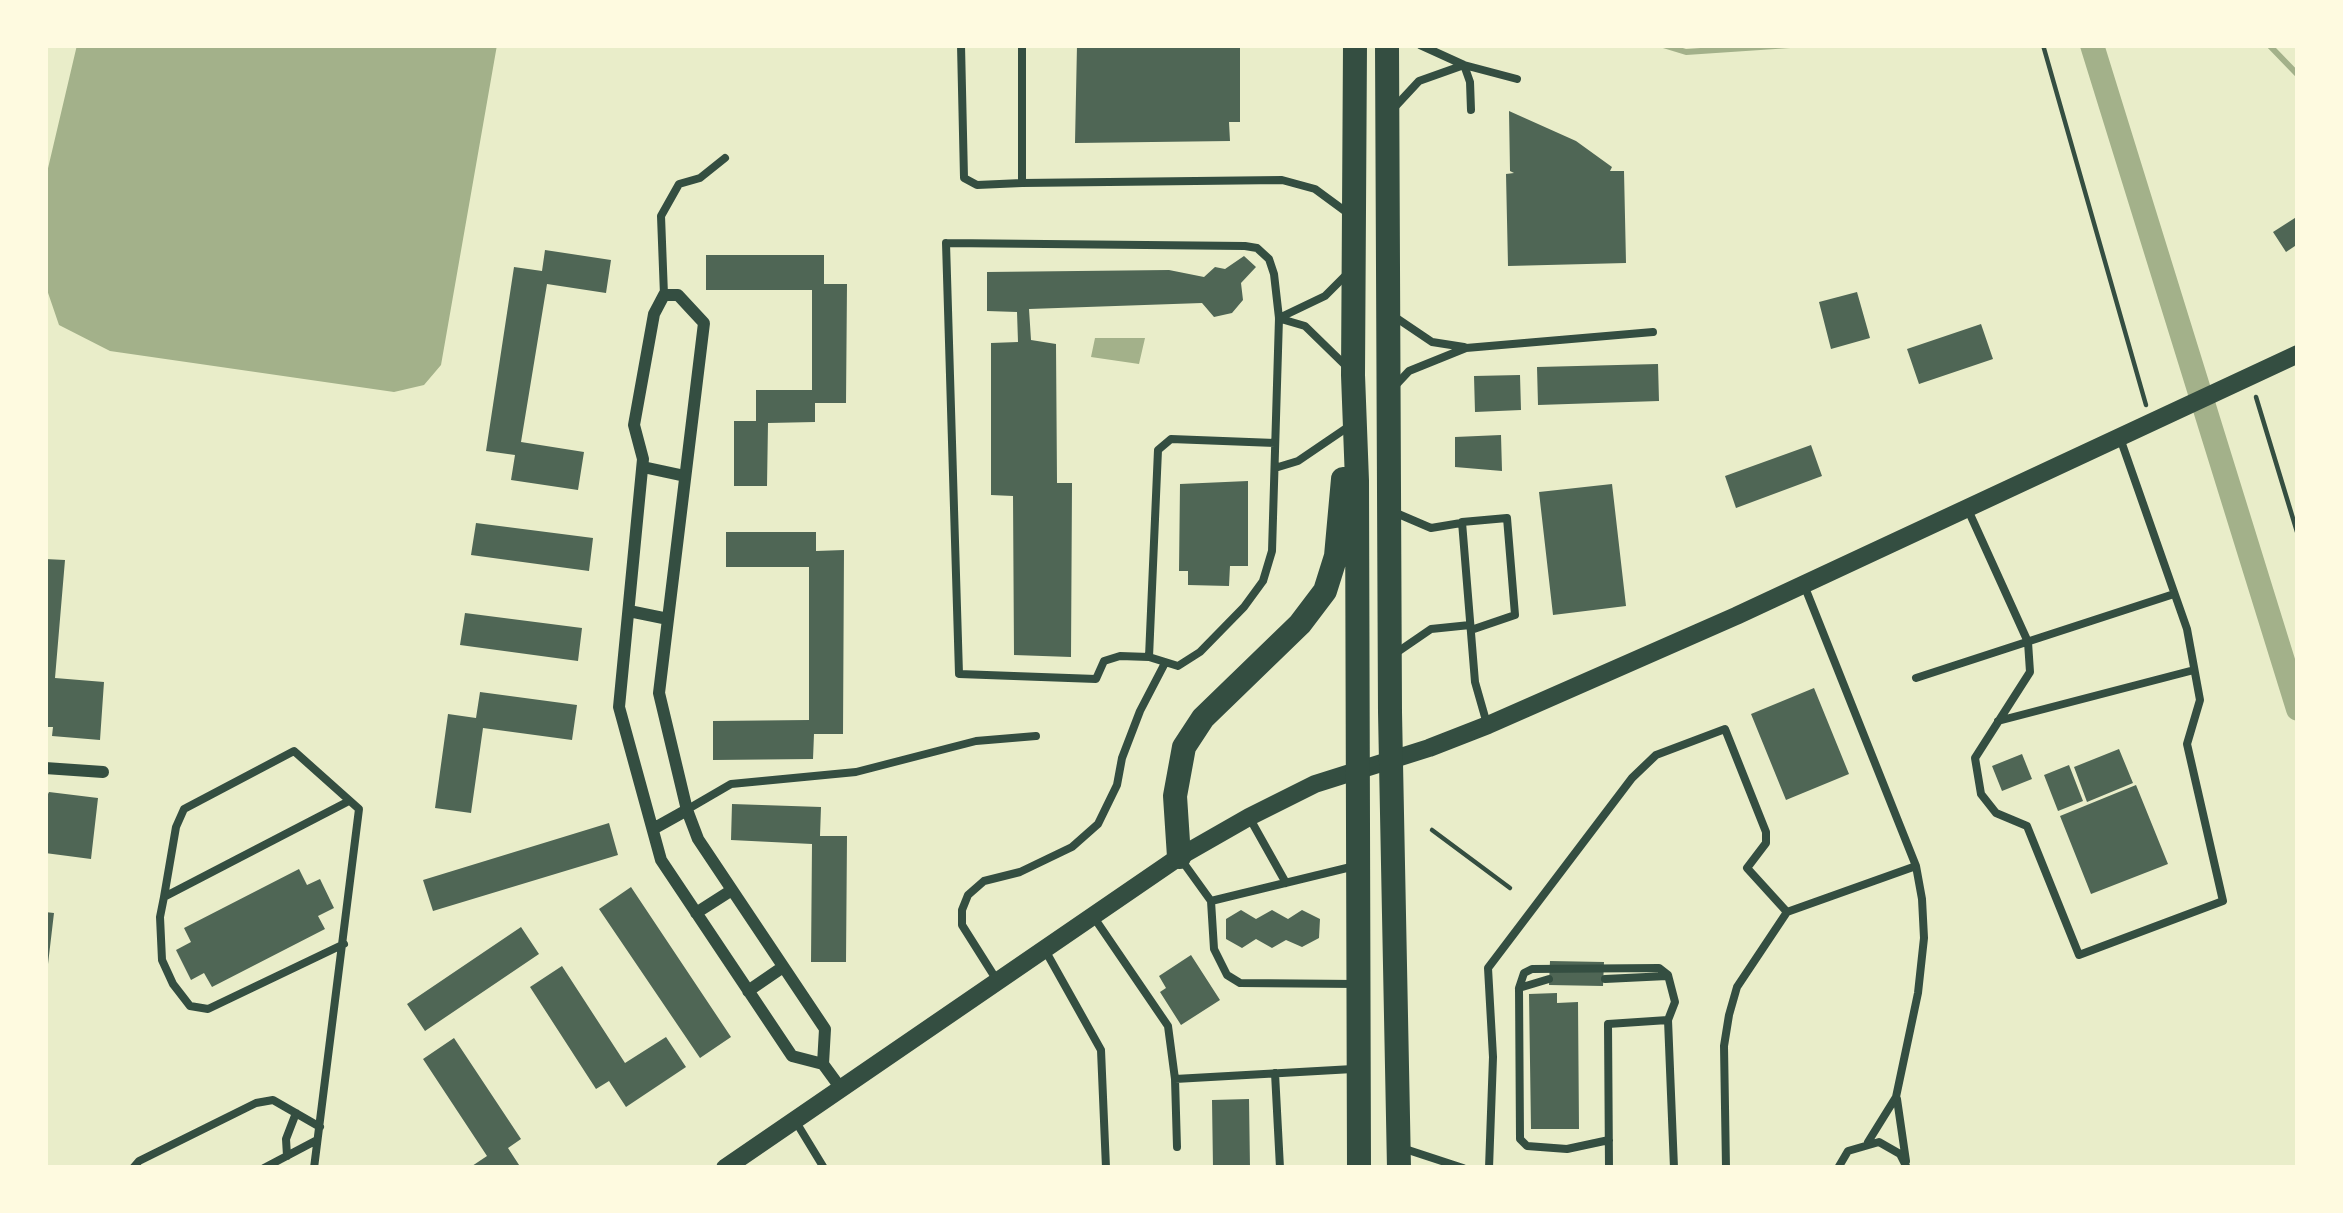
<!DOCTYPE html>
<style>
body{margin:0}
#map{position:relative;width:2343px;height:1213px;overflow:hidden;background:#e9edc9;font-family:"IBM Plex Sans",sans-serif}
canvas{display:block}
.frame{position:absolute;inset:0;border:48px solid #fefae0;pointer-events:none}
</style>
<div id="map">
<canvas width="2343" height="1213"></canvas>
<div class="frame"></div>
</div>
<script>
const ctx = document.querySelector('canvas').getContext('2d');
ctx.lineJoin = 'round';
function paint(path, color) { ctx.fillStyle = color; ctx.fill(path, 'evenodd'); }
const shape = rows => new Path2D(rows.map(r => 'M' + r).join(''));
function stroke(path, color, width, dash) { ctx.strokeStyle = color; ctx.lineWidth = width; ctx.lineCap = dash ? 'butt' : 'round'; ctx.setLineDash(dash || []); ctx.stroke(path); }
paint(shape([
 [77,45,497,45,441,365,424,385,394,392,110,351,59,325,45,284,45,181],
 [1095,338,1145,338,1139,364,1091,357]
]), '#a3b18a');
stroke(shape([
 [1663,45,1686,52,1790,45],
 [2269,45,2298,75]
]), '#a3b18a', 6);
stroke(shape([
 [2092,45,2298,709]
]), '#a3b18a', 24);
paint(shape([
 [1077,45,1240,48,1240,122,1229,122,1230,141,1075,143],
 [1509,111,1576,141,1612,167,1610,171,1624,171,1626,263,1508,266,1506,174,1514,173,1510,171],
 [2298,216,2298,244,2286,252,2273,232],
 [545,250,611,260,606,293,547,284,521,442,584,452,578,490,511,480,515,455,486,451,514,267,542,271],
 [706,255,824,255,824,284,847,284,846,403,815,403,815,422,768,423,767,486,734,486,734,421,756,421,756,390,812,390,812,290,706,290],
 [1244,256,1256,267,1241,283,1243,300,1232,313,1214,317,1202,303,1029,309,1031,340,1056,344,1057,483,1072,483,1071,657,1014,655,1013,496,991,495,991,343,1018,342,1017,312,987,311,987,272,1169,270,1204,277,1215,267,1225,269],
 [1857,292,1870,338,1831,349,1819,302],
 [1981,324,1993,359,1919,384,1907,349],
 [1658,364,1659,401,1538,405,1537,367],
 [1520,375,1521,410,1475,412,1474,376],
 [1501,435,1502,471,1455,467,1455,437],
 [1811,445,1822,476,1736,508,1725,476],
 [1248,481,1248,566,1230,566,1229,586,1188,585,1188,571,1179,571,1180,484],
 [1612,484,1626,606,1553,615,1539,492],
 [476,523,593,538,589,571,471,555],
 [726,532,816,532,816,551,844,550,843,734,814,734,813,759,713,760,713,721,809,720,809,567,726,567],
 [45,559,65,560,55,678,104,682,100,740,52,736,53,727,45,727],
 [465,613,582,628,578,661,460,645],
 [1814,688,1849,774,1786,800,1751,714],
 [480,692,577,705,572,740,483,728,471,813,435,808,448,714,476,718],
 [2119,749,2133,783,2087,802,2074,767],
 [2022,754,2032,779,2002,791,1992,766],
 [2069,765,2083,801,2058,811,2044,775],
 [2136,785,2168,864,2091,894,2060,816],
 [49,792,98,798,91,859,45,853,45,800],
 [732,804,821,807,820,836,847,836,846,962,811,962,812,844,731,840],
 [609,823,618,855,433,911,423,880],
 [299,869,307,885,320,879,334,908,318,916,325,929,212,987,204,973,191,980,176,950,191,942,184,928],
 [631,887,731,1037,700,1058,599,909],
 [1241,910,1256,919,1272,910,1288,919,1302,910,1320,919,1319,938,1302,947,1286,940,1272,948,1256,939,1242,948,1226,939,1226,919],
 [45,912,54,913,48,964,45,964],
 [521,927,539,954,425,1031,407,1004],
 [1191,955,1220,1000,1181,1025,1160,992,1166,988,1159,976],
 [1550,961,1604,962,1603,986,1549,985],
 [562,966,625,1063,666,1037,686,1067,626,1107,609,1081,596,1089,530,987],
 [1557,993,1557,1003,1578,1002,1579,1129,1531,1129,1529,994],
 [454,1038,521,1139,508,1148,521,1168,469,1168,487,1156,423,1059],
 [1249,1099,1250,1168,1213,1168,1212,1100]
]), '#4f6655');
stroke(shape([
 [2043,45,2146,405],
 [2256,397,2298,535],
 [1432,830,1510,888]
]), '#344e41', 4.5);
stroke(shape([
 [961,45,964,178,977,185,1022,183],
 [1022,45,1022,183,1282,180,1315,189,1349,214],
 [1420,45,1464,65,1517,79],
 [1464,65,1470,82,1471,110],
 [1393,109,1419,81,1464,65],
 [946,243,1245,246,1257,248,1269,259,1274,274,1279,318,1272,551,1263,581,1244,607,1200,652,1178,666,1149,657,1120,656,1104,661,1096,679,959,674,946,243],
 [664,295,661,216,679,184,700,178,725,158],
 [1392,315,1432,342,1464,347],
 [1279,318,1325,296,1347,274],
 [1281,319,1305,326,1345,365],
 [1394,387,1409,371,1466,348,1653,332],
 [1275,468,1298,461,1348,427],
 [1969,512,2028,642,2030,672,1975,758,1981,794,1996,813,2027,826,2079,955,2223,901,2187,744,2200,700,2187,629,2120,438],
 [1396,513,1431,528,1461,523],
 [1804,585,1916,866,1922,899,1924,938,1918,993,1896,1097,1868,1142],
 [1471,630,1515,615,1507,518,1462,522,1475,682,1487,724],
 [1396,653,1431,629,1470,625],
 [1149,657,1158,450,1171,439,1275,443],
 [1916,678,2174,594],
 [1998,721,2194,670],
 [688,809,731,784,856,772,976,741,1036,736],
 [1249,817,1286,883],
 [1180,858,1211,901,1214,949,1227,975,1240,983,1356,984],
 [164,897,176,827,184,809,294,751,359,809,314,1168],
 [1211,901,1355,866],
 [1095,919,1168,1026,1175,1079,1177,1147],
 [344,944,208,1009,190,1006,173,984,162,960,160,917,164,897,349,801],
 [1045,950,1101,1050,1106,1168],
 [1549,979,1519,988,1520,1139,1527,1146,1567,1149,1609,1140],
 [1605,979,1667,976],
 [998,982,962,925,962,910,968,895,984,881,1020,872,1072,847,1098,824,1117,785,1122,758,1140,711,1165,663],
 [1519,988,1524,973,1532,969,1659,968,1668,975,1675,1002,1668,1020],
 [1275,1073,1280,1168],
 [1175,1079,1353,1069],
 [1897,1099,1906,1161],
 [796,1122,824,1168],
 [1402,1148,1463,1168],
 [287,1156,286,1139,296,1113],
 [133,1168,139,1161,256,1103,273,1100,320,1127],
 [264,1168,317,1140],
 [1489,1168,1493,1057,1488,968,1632,778,1656,755,1725,729,1766,832,1766,843,1747,868,1787,912,1916,866],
 [1609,1168,1608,1024,1668,1020,1674,1168],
 [1726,1168,1724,1046,1729,1015,1737,987,1787,912],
 [1838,1168,1848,1151,1879,1142,1900,1154,1907,1168]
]), '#344e41', 8);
stroke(shape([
 [643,467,685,476],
 [629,611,668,619],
 [45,768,103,772],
 [653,829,687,810],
 [696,913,732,890],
 [748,991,783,967],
 [823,1064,792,1056,661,860,619,707,643,459,634,425,654,314,664,295,678,295,704,323,659,693,687,810,698,839,825,1029,823,1064,842,1090]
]), '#344e41', 12);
stroke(shape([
 [725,1168,1179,857,1249,817,1315,784,1429,748,1488,725,1736,616,2298,354]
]), '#344e41', 18);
stroke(shape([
 [1355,45,1353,375,1357,481,1359,1168],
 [1387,45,1390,712,1399,1168],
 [1179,857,1175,796,1184,747,1203,718,1300,624,1325,591,1336,556,1343,479]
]), '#344e41', 24);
</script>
